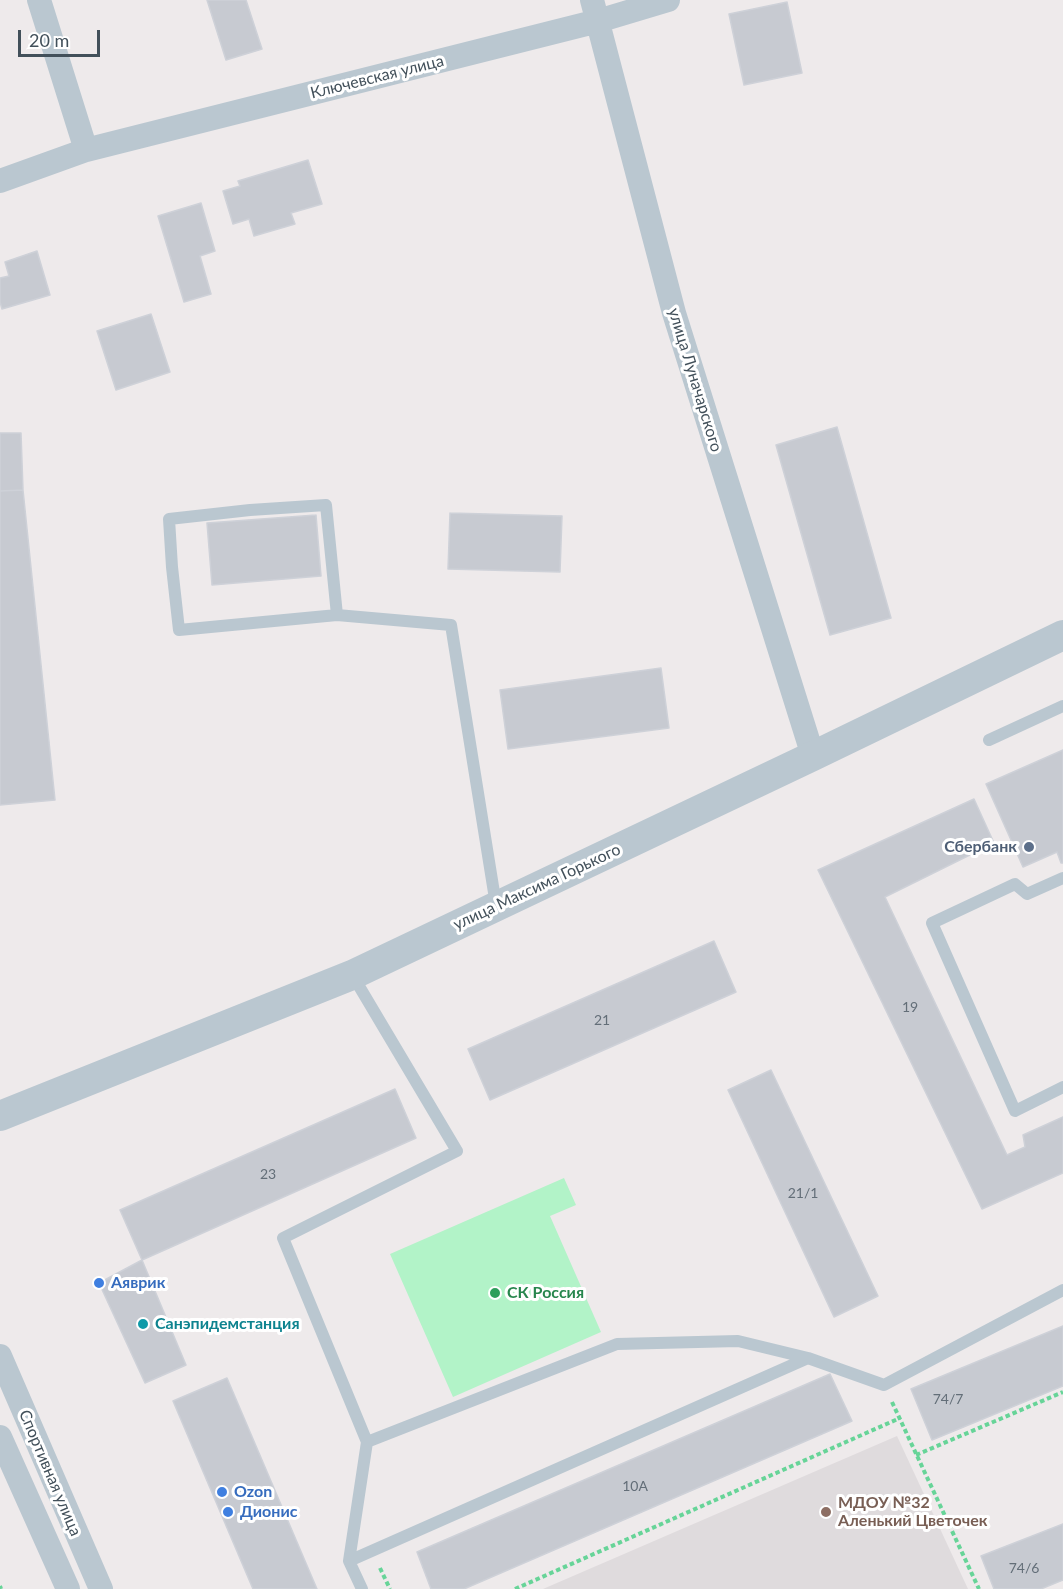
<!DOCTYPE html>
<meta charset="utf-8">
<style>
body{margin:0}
#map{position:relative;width:1063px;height:1589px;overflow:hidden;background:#eeeaeb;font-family:Lato,sans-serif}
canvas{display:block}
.scale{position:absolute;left:18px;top:30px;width:82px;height:27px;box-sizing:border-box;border:3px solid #42505a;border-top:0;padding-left:8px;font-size:18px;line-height:21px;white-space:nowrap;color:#42505a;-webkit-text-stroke:4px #fff;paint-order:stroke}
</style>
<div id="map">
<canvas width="1063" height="1589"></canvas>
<div class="scale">20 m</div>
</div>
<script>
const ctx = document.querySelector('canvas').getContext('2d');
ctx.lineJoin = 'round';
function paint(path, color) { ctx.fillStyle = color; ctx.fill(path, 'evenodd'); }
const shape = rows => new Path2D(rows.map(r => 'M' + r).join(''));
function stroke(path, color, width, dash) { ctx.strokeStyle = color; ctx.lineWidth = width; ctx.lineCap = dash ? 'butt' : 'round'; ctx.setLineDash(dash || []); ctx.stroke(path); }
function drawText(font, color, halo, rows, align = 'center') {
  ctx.font = font + ' Lato,sans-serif'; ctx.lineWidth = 6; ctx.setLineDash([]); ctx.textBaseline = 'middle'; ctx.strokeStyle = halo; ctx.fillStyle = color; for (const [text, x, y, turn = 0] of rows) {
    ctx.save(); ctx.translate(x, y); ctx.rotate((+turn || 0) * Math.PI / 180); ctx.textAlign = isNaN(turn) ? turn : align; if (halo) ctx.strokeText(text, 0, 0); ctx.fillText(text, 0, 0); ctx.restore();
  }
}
paint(shape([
 [897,1436,968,1589,543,1589]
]), '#dfdbdd');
paint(shape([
 [564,1178,576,1205,550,1216,601,1332,453,1397,390,1254]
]), '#b2f3c8');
const building = shape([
 [207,0,246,0,262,49,226,60,207,0],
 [787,2,802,73,744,85,729,14,787,2],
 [308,160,322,204,291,213,295,224,254,236,249,219,233,224,223,191,240,186,238,181,308,160],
 [201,203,215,251,200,256,211,294,184,302,158,216,201,203],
 [37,251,50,295,2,309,0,302,0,278,9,276,5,262,37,251],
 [151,314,170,372,116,390,97,331,151,314],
 [837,427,891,618,830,635,776,445,837,427],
 [0,433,21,433,23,490,0,491,0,433],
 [23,490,55,800,0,805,0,491,23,490],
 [450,513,562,516,560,572,448,569,450,513],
 [316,515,321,576,212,585,207,523,316,515],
 [661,668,669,728,508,749,500,690,661,668],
 [1063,750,1063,863,1061,863,1057,852,1023,867,986,784,1063,750],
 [974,799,994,843,885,897,1007,1155,1025,1147,1023,1135,1063,1117,1063,1173,982,1209,818,870,974,799],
 [714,941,736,992,490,1100,468,1049,714,941],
 [771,1070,878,1296,834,1317,728,1090,771,1070],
 [395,1089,416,1138,142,1260,120,1210,395,1089],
 [142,1260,186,1365,145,1383,99,1283,142,1260],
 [1063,1326,1063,1386,932,1440,911,1389,1063,1326],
 [830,1374,852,1421,464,1589,431,1589,417,1552,830,1374],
 [227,1378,317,1589,253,1589,173,1401,227,1378],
 [1063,1524,1063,1580,1041,1589,994,1589,981,1556,1063,1524]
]);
paint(building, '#c7cad1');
stroke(building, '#ced1d8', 1.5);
stroke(shape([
 [892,1402,979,1589],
 [916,1455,1063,1392],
 [380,1568,390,1589],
 [0,1586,1,1589],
 [515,1589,900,1418]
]), '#67d498', 4, [4.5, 3]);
stroke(shape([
 [337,615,326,505,250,510,169,519,172,567,179,630,337,615,451,625,496,905],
 [989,740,1063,706],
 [1063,878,1027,894,1015,884,932,923,1015,1111,1063,1087],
 [367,1442,617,1344,738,1341,808,1358],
 [349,1561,367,1442,283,1238,457,1151,353,976],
 [362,1589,349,1561,808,1358,884,1385,1063,1290]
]), '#bac7d0', 12);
stroke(shape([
 [592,0,674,313,813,756],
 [86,150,598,21,668,0],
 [0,181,86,150,39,0],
 [0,1356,101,1589],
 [0,1437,68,1589]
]), '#bac7d0', 24);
stroke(shape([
 [0,1116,352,975,813,756,1063,635]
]), '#bac7d0', 30);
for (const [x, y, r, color] of [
 [1029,847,6,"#5c6f8a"],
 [99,1283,6,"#3f7fe0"],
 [495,1293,6,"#2e9e5b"],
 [143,1324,6,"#0f9aa8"],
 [222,1492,6,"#3f7fe0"],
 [228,1512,6,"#3f7fe0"],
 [826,1512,6,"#8d6e63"]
]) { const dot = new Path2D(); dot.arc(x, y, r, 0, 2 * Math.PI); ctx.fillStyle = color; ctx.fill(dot); stroke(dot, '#fff', 2); }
drawText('14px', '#636e78', null, [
 ["19",910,1007],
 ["21",602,1020],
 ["23",268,1174],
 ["21/1",803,1193],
 ["74/7",948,1399],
 ["10А",635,1486],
 ["74/6",1024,1568]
]);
drawText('16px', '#42505a', '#fff', [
 ["Ключевская улица",377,77,-14],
 ["улица Луначарского",695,380,73],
 ["улица Максима Горького",537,887,-25],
 ["Спортивная улица",50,1473,67]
]);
drawText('bold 16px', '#4e5e75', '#fff', [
 ["Сбербанк",1017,847]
], 'right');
drawText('bold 16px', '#366cbe', '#fff', [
 ["Аяврик",111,1283],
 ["Ozon",234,1492],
 ["Дионис",240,1512]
], 'left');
drawText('bold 16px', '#27864d', '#fff', [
 ["СК Россия",507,1293]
], 'left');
drawText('bold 16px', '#0d838f', '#fff', [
 ["Санэпидемстанция",155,1324]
], 'left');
drawText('bold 16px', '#785e54', '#fff', [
 ["МДОУ №32",838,1503],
 ["Аленький Цветочек",838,1521]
], 'left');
</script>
